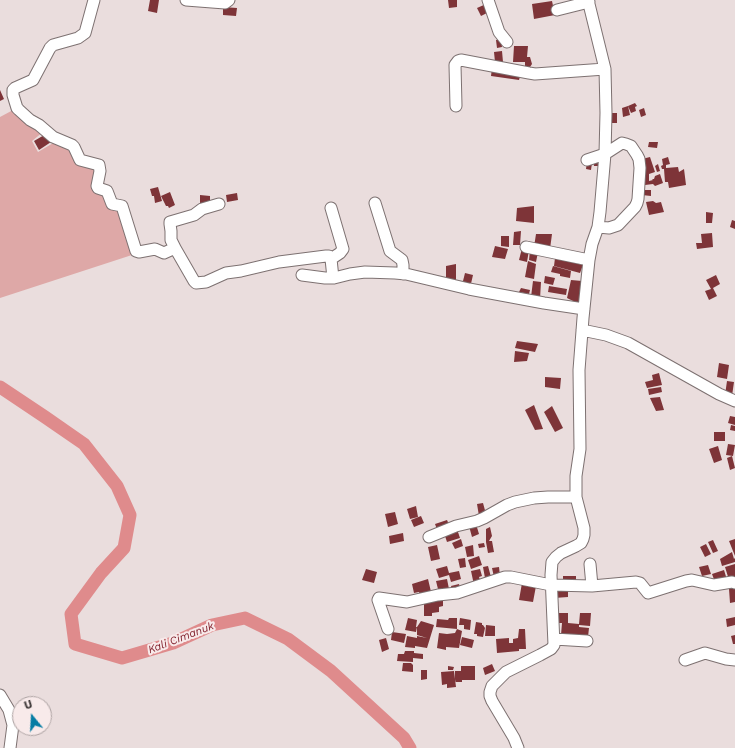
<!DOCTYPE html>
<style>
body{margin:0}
#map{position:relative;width:735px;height:748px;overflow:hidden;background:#eadddd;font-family:"Work Sans",sans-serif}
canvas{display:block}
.north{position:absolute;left:12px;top:696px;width:40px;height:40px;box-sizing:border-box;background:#f8eaea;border:1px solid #ada2a2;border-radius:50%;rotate:342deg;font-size:11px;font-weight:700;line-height:16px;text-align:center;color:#3d3737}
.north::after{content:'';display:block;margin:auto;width:14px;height:18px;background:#067da4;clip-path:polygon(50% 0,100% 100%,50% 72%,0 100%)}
</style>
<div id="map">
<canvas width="735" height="748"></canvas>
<div class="north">U</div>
</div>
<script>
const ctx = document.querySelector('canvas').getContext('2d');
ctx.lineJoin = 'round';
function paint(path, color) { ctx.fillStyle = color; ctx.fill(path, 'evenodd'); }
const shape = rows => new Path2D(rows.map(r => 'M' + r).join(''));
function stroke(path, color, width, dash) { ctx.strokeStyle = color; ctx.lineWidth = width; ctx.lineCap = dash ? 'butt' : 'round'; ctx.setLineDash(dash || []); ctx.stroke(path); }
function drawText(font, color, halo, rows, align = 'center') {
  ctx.font = font + ' "Work Sans",sans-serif'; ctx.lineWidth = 4; ctx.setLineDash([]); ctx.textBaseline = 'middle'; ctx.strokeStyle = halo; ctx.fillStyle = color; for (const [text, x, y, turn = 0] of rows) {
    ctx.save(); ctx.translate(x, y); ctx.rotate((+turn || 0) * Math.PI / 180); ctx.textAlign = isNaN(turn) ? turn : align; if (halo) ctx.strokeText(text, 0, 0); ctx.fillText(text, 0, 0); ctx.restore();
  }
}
paint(shape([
 [15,109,43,132,32,141,38,152,55,142,71,148,97,167,106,193,120,208,135,254,0,298,0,117]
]), '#dea8a7');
stroke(shape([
 [0,387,45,417,84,444,117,486,130,515,124,548,101,573,71,614,75,644,122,658,173,643,212,625,245,618,288,639,331,671,404,738,410,748]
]), '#df8b8c', 13);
paint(shape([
 [150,0,159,0,157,13,148,11],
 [448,0,457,0,457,7,449,8],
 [552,1,555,15,534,19,532,4],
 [486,4,489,12,481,16,477,8],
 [223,7,237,8,236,16,223,15],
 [501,39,502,47,497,48,496,40],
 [514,46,528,46,527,57,530,57,532,64,530,67,525,67,525,62,513,62],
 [502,51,503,62,495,62,494,52],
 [492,68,521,73,519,80,491,76],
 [0,90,4,99,0,101],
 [635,103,637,106,635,107,636,111,631,113,628,106],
 [628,106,630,115,623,117,622,108],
 [644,108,646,115,641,117,639,110],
 [607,113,617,113,617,123,607,123],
 [46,134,51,142,39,150,34,141],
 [649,142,658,142,657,148,648,147],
 [650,157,655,172,649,174,649,181,653,180,652,179,654,179,655,176,660,174,663,183,655,186,653,184,645,185,644,175,646,174,642,159],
 [668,157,670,164,666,165,666,168,678,167,679,172,684,169,686,185,669,188,668,182,665,182,664,169,662,169,661,166,663,165,662,159],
 [593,160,599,160,599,166,594,166],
 [587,162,592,163,591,170,586,169],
 [658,164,660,171,657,172,655,166],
 [158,187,162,201,155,203,154,196,152,196,150,189],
 [642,190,651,190,651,196,642,195],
 [170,192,175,205,169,208,168,206,166,206,161,196],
 [237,193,238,200,227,202,226,195],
 [200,195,210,196,210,203,200,203],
 [653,201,656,203,661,202,664,212,649,215,646,202],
 [534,206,534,223,516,221,517,208],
 [706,212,713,213,712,223,706,223],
 [732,220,735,221,735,229,730,227],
 [521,231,520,245,513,245,514,232],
 [712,233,713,247,697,249,696,243,702,243,701,234],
 [536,234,552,234,550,249,534,247],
 [501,236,509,236,509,247,501,246],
 [495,246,508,249,505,259,492,257],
 [522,248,529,250,527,262,519,260],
 [530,250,538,252,536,262,529,260],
 [555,258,583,265,580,273,554,266],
 [528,261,536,264,534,279,525,277],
 [456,264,456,282,446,279,446,266],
 [553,266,571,271,570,278,560,276,560,274,551,272],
 [465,273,473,275,470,288,462,285],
 [716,275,720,284,713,288,717,296,709,300,705,291,711,289,706,280],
 [545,276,555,278,553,285,544,283],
 [571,280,582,281,579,304,567,298],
 [533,281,541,282,540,299,531,297],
 [549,286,567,289,566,295,548,292],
 [521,288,530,290,529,294,519,292],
 [517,341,538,344,535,352,515,348],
 [515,351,529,353,527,361,514,362],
 [719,363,729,365,727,379,717,377],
 [659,373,662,385,647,388,645,382,653,380,652,375],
 [545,377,561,378,560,389,545,387],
 [727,381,734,382,732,396,725,395],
 [661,387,662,392,649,395,648,389],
 [660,397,664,410,656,411,650,398],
 [534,405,543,429,535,430,525,410],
 [552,406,563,428,555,432,544,412],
 [730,416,735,417,735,425,728,423],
 [731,425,735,426,735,431,730,430],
 [714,432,725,432,725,441,714,441],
 [728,444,735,445,733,456,726,455],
 [718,446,722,460,714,463,709,449],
 [732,456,735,468,730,470,727,458],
 [483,503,486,514,479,516,477,504],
 [416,506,418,517,410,519,407,509],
 [395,512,398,524,388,527,385,514],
 [421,516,424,523,414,527,411,520],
 [447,520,450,527,438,532,435,524],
 [476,524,479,534,472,537,469,526],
 [490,527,492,536,489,541,492,541,494,552,488,553,486,542,486,529],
 [457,529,460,538,447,542,444,533],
 [403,533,404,541,390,544,389,536],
 [461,539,463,546,455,549,452,543],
 [735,539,735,556,729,541],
 [713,540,718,551,713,553,708,542],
 [484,543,485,547,479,548,478,544],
 [706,544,711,554,705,557,700,547],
 [437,545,440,559,431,561,428,547],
 [473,545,474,556,467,557,465,547],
 [732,552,734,559,735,558,735,562,722,566,720,559],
 [479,556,482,565,471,569,468,560],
 [465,558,466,567,460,568,458,559],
 [735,564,735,578,729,580,725,567],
 [708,565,711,574,702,576,699,567],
 [447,566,449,573,459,571,461,579,451,582,449,575,439,578,436,569],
 [488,566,491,577,485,578,483,567],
 [499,567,500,576,494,577,492,568],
 [366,569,377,572,374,583,362,580],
 [480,569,482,576,479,577,481,583,474,585,471,571],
 [724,570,728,583,715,582,712,574],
 [563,576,576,576,576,584,563,583],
 [428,579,432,596,421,599,419,592,414,593,412,584],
 [447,579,450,594,439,593,436,581],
 [522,583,536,586,533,602,519,600],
 [459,584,461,591,453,593,451,586],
 [554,589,568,589,568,597,554,598],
 [729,589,735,589,735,602,730,603],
 [443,598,443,606,439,607,439,612,432,613,432,616,424,616,424,601],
 [555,613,568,613,568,623,579,624,580,613,591,613,590,626,579,625,579,627,589,628,588,637,561,635,562,623,555,623],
 [735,617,735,625,727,627,726,619],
 [408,618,417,620,416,627,417,627,421,621,434,625,427,648,415,646,415,648,405,647,407,636,417,638,417,636,427,638,417,635,417,627,416,632,405,630],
 [449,618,457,618,457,629,462,631,459,648,446,647,446,650,437,648,439,633,447,634,455,633,457,629,436,627,437,619,448,620],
 [460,618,471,620,470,630,464,629,464,625,459,625],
 [476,622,482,623,482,625,483,625,485,628,483,637,477,636,477,634,474,634],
 [486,625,495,626,495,636,485,636],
 [519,629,525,629,526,649,519,649,519,651,497,653,496,639,509,638,509,643,513,643,513,639,518,638],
 [392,632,406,634,404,643,391,640],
 [735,635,735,644,733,644,731,636],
 [462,637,474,640,472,648,460,645],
 [386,638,389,649,382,652,379,640],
 [405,651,414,651,414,653,423,654,423,659,413,658,413,662,397,661,398,654,404,654],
 [403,663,411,663,413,665,413,672,402,671],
 [492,664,495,671,485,675,483,668],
 [448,666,454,667,453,670,448,670],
 [461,666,475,666,475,680,462,680,462,682,455,682,455,671,461,671],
 [421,670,427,670,427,679,421,680],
 [454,671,456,687,447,688,447,684,442,685,441,672]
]), '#7e3438');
const minor = shape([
 [94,0,85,33,78,38,53,45,50,48,33,80,15,88,13,90,13,95,17,108,19,110,30,120,39,125,53,137,72,145,74,147,80,160,99,165,100,171,97,186,98,188,107,191,112,204,122,206,136,251,139,252,155,249,164,253,175,248,194,281,196,283,206,282,226,273,241,271,279,262,326,256,329,256,331,259,333,278],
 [186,0,225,3,229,0],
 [488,0,499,32,507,42],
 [557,10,589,2],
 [456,106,455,65,458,61,461,60,529,73,535,74,605,69],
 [587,160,605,154,622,143,626,144,631,146,637,155,639,159,640,168,638,199,637,203,635,207,618,225,609,228,598,227],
 [375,203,390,251,402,260,403,265,403,274],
 [331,208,343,249,340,253,331,259],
 [526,247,589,260],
 [175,248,171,240,171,231,170,224,170,222,194,215,202,209,219,204],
 [302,275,325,278,334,278,350,274,365,272,395,273,406,274,469,289,485,292,544,303,584,309],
 [582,330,606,335,628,343,719,394,735,401],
 [429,537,456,526,477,521,484,518,507,505,515,502,534,498,548,497,576,497],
 [590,564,592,586],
 [388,629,378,600,379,598,407,602,438,595,457,593,505,577,511,577,551,585,592,586,636,582,640,583,648,593,686,581,692,580,714,585,732,582,735,583],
 [554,639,587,641],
 [685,660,705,653,726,659,735,660],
 [0,695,9,710,13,725,10,748],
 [518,748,514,738,492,701,490,696,490,692,492,686,506,672,540,655,551,649,554,645,551,575,552,562,556,557,561,553,576,546,581,543,583,539,584,535,584,528,576,497,576,476,580,449,579,370,583,318,589,260,592,244,598,227,600,212,605,154,606,113,605,69,588,0]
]);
stroke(minor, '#7d7171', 13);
stroke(minor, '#fff', 11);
drawText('italic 11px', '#7e1b27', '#f8eaea', [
 ["Kali Cimanuk",181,638,-21]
]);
</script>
